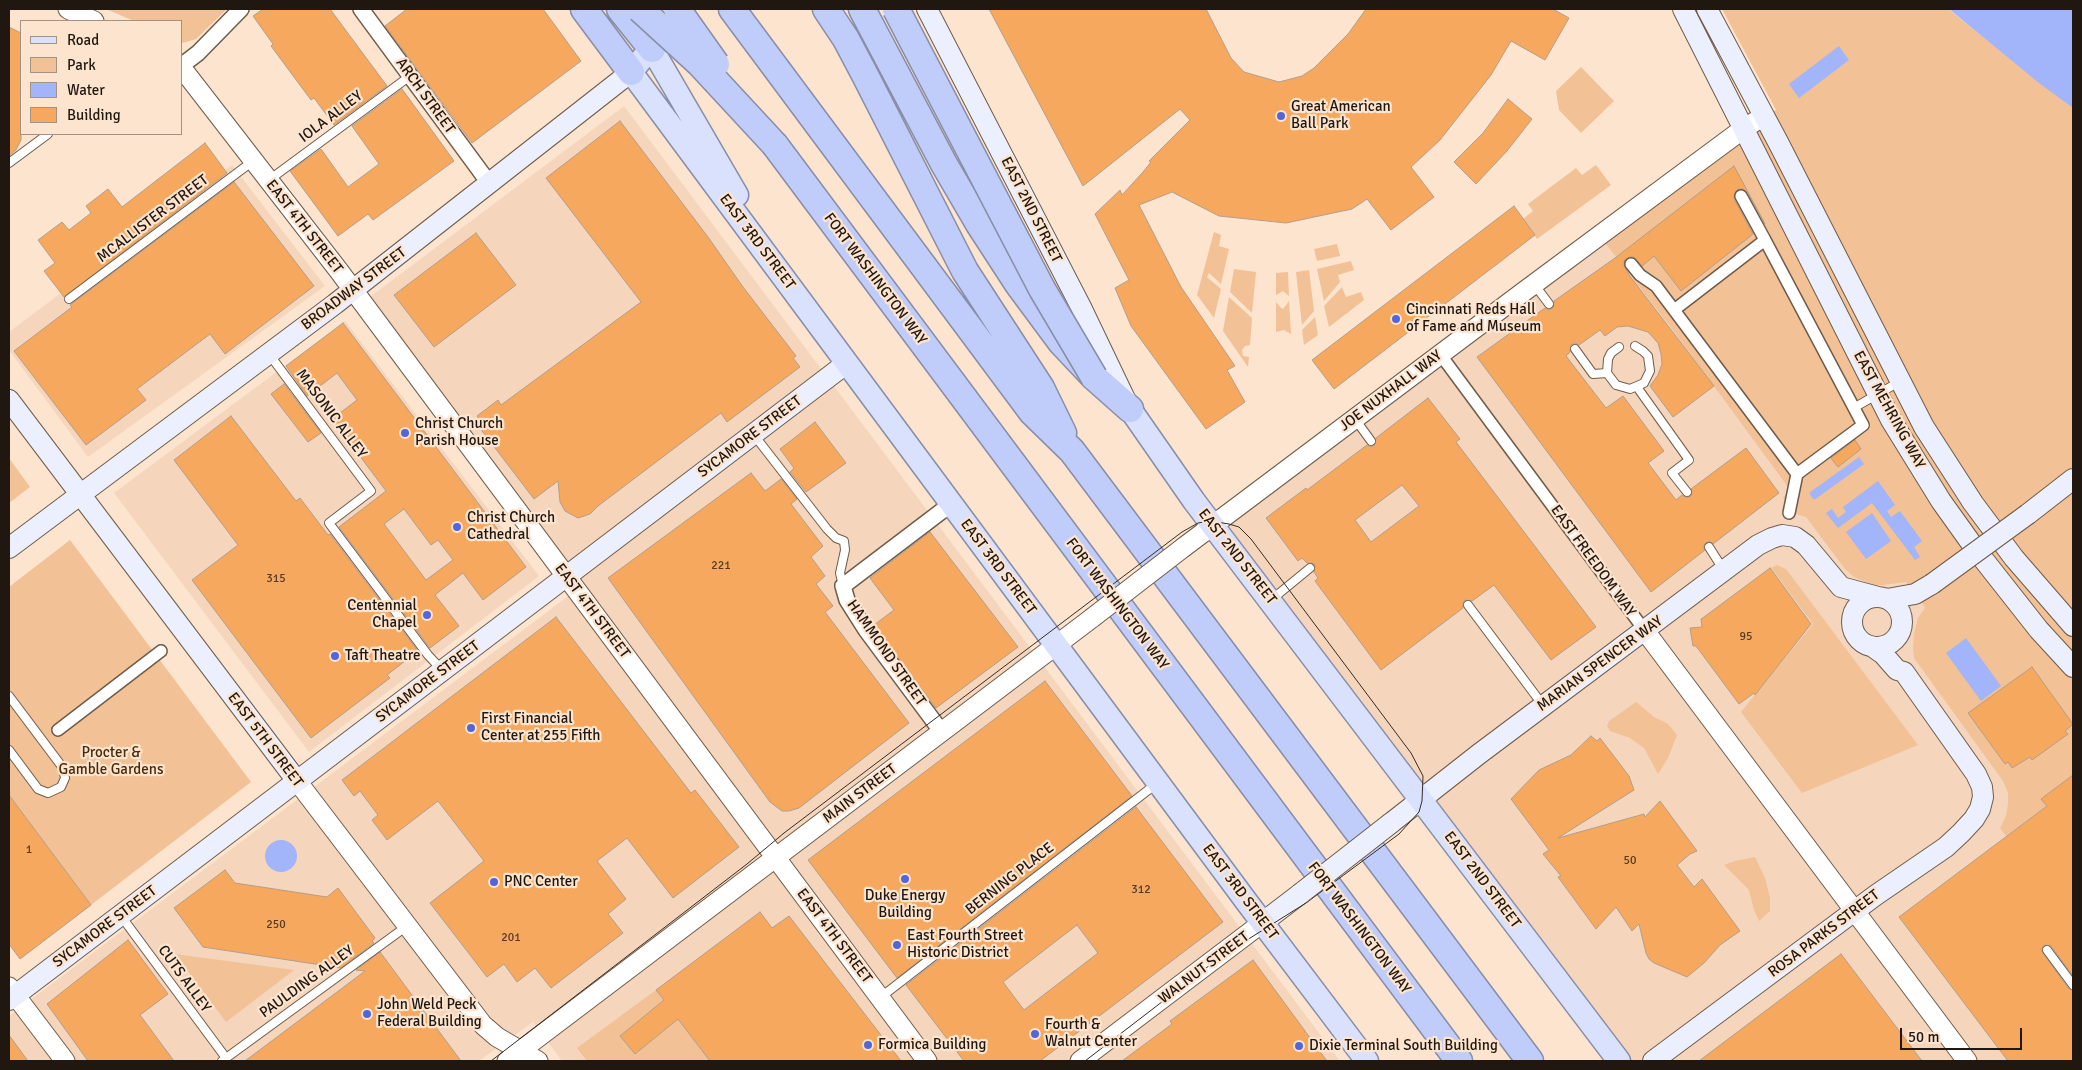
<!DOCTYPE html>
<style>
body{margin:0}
#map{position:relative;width:2082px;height:1070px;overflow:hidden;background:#fce4cf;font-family:Signika,sans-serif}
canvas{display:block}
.frame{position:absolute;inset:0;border:10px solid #201710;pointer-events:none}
.legend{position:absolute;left:20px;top:20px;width:162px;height:115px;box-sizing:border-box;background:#fce4cf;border:1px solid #a49283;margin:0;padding:6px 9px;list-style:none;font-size:15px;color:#201710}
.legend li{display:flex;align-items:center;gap:10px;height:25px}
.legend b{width:25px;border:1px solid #a49283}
.scale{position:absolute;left:1900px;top:1028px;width:122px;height:22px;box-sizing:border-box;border:2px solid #201710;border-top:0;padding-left:6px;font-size:15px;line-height:18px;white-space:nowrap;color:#201710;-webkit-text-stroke:4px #fce4cf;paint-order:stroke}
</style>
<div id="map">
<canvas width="2082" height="1070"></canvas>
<div class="frame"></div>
<ul class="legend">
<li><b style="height:6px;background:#d9e1fc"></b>Road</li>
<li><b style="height:14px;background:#f2c196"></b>Park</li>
<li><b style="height:14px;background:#a2b4fa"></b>Water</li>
<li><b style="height:14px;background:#f5a85e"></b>Building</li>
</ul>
<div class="scale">50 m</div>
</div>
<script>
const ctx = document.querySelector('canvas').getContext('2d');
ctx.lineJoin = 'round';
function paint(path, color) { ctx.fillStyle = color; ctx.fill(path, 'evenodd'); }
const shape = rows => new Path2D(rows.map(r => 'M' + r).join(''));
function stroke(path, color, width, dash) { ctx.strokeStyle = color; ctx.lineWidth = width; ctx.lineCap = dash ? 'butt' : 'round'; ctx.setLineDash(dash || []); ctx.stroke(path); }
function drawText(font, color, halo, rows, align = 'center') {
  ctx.font = font + ' Signika,sans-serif'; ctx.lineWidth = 4.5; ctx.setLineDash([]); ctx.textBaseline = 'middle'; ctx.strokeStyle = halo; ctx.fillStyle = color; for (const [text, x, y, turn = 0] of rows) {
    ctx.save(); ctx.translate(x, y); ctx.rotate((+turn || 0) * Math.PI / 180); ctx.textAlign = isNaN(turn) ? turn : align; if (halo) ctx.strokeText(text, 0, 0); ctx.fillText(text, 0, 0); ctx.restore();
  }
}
paint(shape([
 [624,106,1340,1061,562,1061,533,1022,479,1061,9,1061,9,1016,583,585,366,300],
 [232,165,325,286,88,457,9,350,9,332],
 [1676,179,2073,667,2073,1061,1619,1061,1213,525],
 [345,321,539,576,309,752,114,493]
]), '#f5d6bc');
paint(shape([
 [106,9,227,9,196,39,182,43,181,21,134,21],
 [1722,9,1948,9,2073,108,2073,775,2042,799,2047,806,2006,836,2000,828,2006,816,2008,804,2008,793,2003,781,1914,658,1913,649,1914,634,1918,618,1925,608,1922,603,1906,582,1875,586,1854,577,1845,569,1806,517,1796,514,1783,497,1791,491,1669,325,1599,235,1743,129,1776,110],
 [1581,67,1614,101,1581,133,1559,110,1556,91],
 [1596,165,1611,185,1537,239,1523,219,1533,211,1528,204,1576,168,1582,175],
 [1214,232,1221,235,1219,246,1229,249,1221,284,1209,273,1207,277,1221,289,1214,318,1197,295],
 [1337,244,1340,256,1317,261,1314,249],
 [1351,261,1354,270,1338,275,1340,282,1324,301,1317,269],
 [1234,269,1256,272,1252,313,1230,292],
 [1309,270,1314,311,1302,325,1296,272],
 [1288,272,1289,296,1283,291,1276,295,1276,273],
 [1342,287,1346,297,1361,292,1364,300,1329,327,1324,306],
 [1229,297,1252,318,1250,345,1245,346,1242,350,1243,356,1249,357,1248,367,1223,331],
 [1289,301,1291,334,1284,330,1276,332,1276,302,1281,308,1283,309],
 [1315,317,1318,335,1304,345,1302,330],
 [9,458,30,487,9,503],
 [70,540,251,782,91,905,9,795,9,587],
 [1777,565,1786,569,1918,745,1802,793,1741,712,1813,624,1771,568],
 [1636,702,1654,717,1668,724,1677,735,1668,758,1658,774,1644,748,1630,738,1610,731,1607,726,1609,721],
 [1755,857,1765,878,1770,898,1770,911,1759,921,1754,910,1749,890,1724,865,1735,861],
 [175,954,294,970,226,1022],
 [656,990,710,1061,587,1061,577,1048]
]), '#f2c196');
paint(shape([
 [1949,9,2073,9,2073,108,2039,83],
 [1839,46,1849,60,1799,98,1789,84],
 [1859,457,1864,464,1814,500,1809,493],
 [1878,481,1895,505,1887,511,1891,517,1900,511,1922,541,1914,547,1920,557,1915,560,1872,503,1838,528,1826,513,1832,509,1838,518,1846,512,1843,507],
 [1872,513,1891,541,1866,559,1846,532],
 [1966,638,2001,686,1981,701,1946,653],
 '265 856a16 16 0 1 1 32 0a16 16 0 1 1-32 0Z'
]), '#a2b4fa');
const building = shape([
 [263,9,330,9,387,86,334,125,314,98,311,100,271,46,273,44,253,16,263,9],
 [407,9,543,9,581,61,472,143,385,26,407,9],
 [989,9,1206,9,1231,58,1244,72,1279,82,1302,76,1314,68,1348,34,1366,9,1553,9,1569,18,1545,60,1511,41,1491,75,1440,140,1411,167,1434,197,1391,230,1367,199,1352,209,1286,223,1219,216,1172,192,1139,205,1181,287,1235,366,1227,370,1245,402,1206,429,1131,326,1115,288,1129,280,1095,214,1120,190,1122,195,1143,172,1151,162,1149,161,1190,120,1180,109,1083,186,989,9],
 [9,27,21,33,21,140,16,150,9,156,9,27],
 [402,89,454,161,373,220,368,214,338,236,290,171,321,149,348,187,379,164,352,126,402,89],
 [1508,99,1532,119,1507,151,1476,184,1454,162,1483,133,1508,99],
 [620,121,708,237,743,287,796,356,793,358,800,367,727,422,721,413,598,506,590,514,578,518,565,511,560,502,558,481,534,499,476,423,480,420,477,416,498,400,501,405,641,302,546,178,620,121],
 [205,143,227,173,64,297,44,271,55,263,38,240,62,222,69,230,91,213,86,206,108,189,122,207,205,143],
 [1734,166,1765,224,1747,192,1742,189,1737,190,1734,195,1734,199,1753,234,1681,291,1654,256,1642,266,1634,257,1629,257,1624,261,1624,265,1629,275,1714,386,1673,417,1650,386,1658,375,1662,364,1661,354,1658,343,1648,332,1628,326,1617,327,1605,336,1600,330,1579,345,1575,343,1571,345,1570,352,1566,356,1606,408,1623,396,1664,451,1648,463,1676,500,1682,495,1685,497,1690,497,1692,494,1691,489,1746,448,1779,493,1713,544,1709,541,1706,543,1703,547,1705,550,1651,592,1477,357,1545,308,1549,310,1553,308,1554,301,1615,258,1734,166],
 [234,182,314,286,225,354,210,334,137,389,146,400,86,445,14,351,72,307,70,305,234,182],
 [1514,206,1535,235,1334,389,1312,360,1514,206],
 [476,233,516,285,434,347,394,295,476,233],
 [343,323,526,567,483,600,463,573,435,595,459,626,430,648,339,527,386,491,332,419,357,400,337,373,307,396,286,366,343,323],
 [404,509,431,545,438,540,453,560,426,580,384,524,404,509],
 [284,384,321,433,308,442,271,394,284,384],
 [1428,398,1460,439,1456,442,1596,627,1551,660,1494,585,1472,601,1465,600,1463,603,1463,608,1381,670,1315,581,1318,578,1314,572,1315,565,1312,563,1307,563,1302,558,1298,561,1266,518,1306,488,1307,490,1367,445,1371,447,1375,445,1376,438,1428,398],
 [1402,485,1419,506,1371,542,1355,520,1402,485],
 [231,416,296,501,300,498,328,535,330,534,418,651,387,675,390,678,311,738,192,580,238,545,174,460,231,416],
 [815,422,846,463,806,492,790,472,794,468,780,449,815,422],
 [1855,440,1861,449,1838,467,1831,458,1855,440],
 [751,473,765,491,781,479,797,499,791,504,823,546,811,557,825,576,816,584,833,606,825,612,909,723,799,808,789,811,782,811,770,802,608,578,751,473],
 [930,532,1018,647,936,708,874,625,894,610,870,578,930,532],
 [1770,568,1811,624,1755,695,1754,693,1739,704,1696,646,1693,646,1690,628,1702,627,1701,619,1704,617,1770,568],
 [556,617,691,793,695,790,739,847,673,898,627,838,597,861,626,899,608,914,623,933,551,988,535,968,517,982,504,964,487,977,430,903,484,861,438,801,387,840,372,820,378,815,360,791,354,796,342,780,556,617],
 [2032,667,2073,724,2065,731,2068,734,2032,760,2030,757,2012,768,2008,762,2005,764,1968,713,2032,667],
 [1045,681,1132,796,897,978,808,860,1045,681],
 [1591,736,1597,741,1600,738,1629,776,1634,790,1558,838,1644,814,1645,817,1660,801,1697,851,1690,854,1677,865,1694,887,1702,879,1740,931,1720,945,1704,963,1687,977,1654,963,1649,959,1646,953,1639,924,1632,931,1616,907,1596,929,1558,877,1561,876,1543,854,1549,850,1511,799,1539,770,1571,755,1591,736],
 [2073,775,2073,976,2051,946,2044,945,2041,950,2068,988,2073,991,2073,1061,2008,1061,1899,917,2047,806,2041,799,2073,775],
 [9,795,91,905,20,959,9,944,9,795],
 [1136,807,1223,922,1040,1061,964,1061,906,985,1136,807],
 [1077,925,1098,953,1024,1010,1003,982,1077,925],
 [225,870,235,883,327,897,338,888,375,938,372,941,374,943,341,968,203,947,174,908,225,870],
 [760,912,772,928,789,916,901,1061,710,1061,678,1019,635,1054,620,1036,664,1000,656,990,760,912],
 [128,940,168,994,140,1015,174,1061,88,1061,47,1004,128,940],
 [380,952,461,1061,245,1061,365,971,356,970,380,952],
 [1841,954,1922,1061,1699,1061,1841,954],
 [1253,960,1327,1061,1122,1061,1172,1024,1170,1021,1253,960],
 [9,1035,28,1061,9,1061,9,1035]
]);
paint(building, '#f5a85e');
stroke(building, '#b49e8a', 1);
const service = shape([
 [9,163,48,134],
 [269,180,410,76],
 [1534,284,1549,304],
 [69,299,253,161],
 [1619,347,1611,353,1608,359,1607,373,1616,385,1630,389,1644,383,1650,371,1648,356,1643,351,1635,346],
 [1575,349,1593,374,1607,373],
 [269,354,371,491,329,523,428,655,441,669],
 [1637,387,1689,460,1672,473,1687,492],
 [1857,406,1899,382],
 [1355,419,1371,441],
 [754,435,827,529,836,538,844,541,845,550,840,573,843,586],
 [1709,547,1723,569],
 [1271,600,1310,568],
 [1468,605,1542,704],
 [9,696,63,768,65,778,61,787,48,793,38,789,9,750],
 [121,916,226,1058],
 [2047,950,2073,985],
 [881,997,1156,784],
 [222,1061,407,926]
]);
const pedestrian = shape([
 [1741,196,1765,240],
 [1631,264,1640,275,1656,286,1797,474,1789,513],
 [1674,310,1765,240,1863,425,1797,474],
 [1440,354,1645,631],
 [58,730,161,651]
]);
const minor = shape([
 [361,9,489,183],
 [181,66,198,53,241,9],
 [941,731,866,630,847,600,843,586,951,504]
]);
const tertiary = shape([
 [68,9,94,21],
 [181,67,339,271,927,1061],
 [1184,547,1526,290,1743,129,1764,116],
 [1645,631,1967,1061],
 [297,781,483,1025,497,1037,538,1061],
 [9,987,65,1061],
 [507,1061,1092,618],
 [1080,1061,1262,923]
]);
const secondary = shape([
 [927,9,1081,307,1127,403],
 [1683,9,1891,420,1941,501,1976,550,2039,630,2073,667],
 [1707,9,1778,142,1924,427,1973,503,2014,558,2073,626],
 [9,400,297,781],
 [2028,514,2073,479],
 [9,548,335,304,631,72],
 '1852 622a25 25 0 1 1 50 0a25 25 0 1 1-50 0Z',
 [1887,599,1915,594,1932,584],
 [1391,823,1479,754,1758,545,1772,538,1782,535,1795,537,1806,545,1841,587,1878,597],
 [1262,923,1300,894],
 [9,1000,847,363],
 [1653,1061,1876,895,1946,847,1961,833,1974,819,1980,809,1983,797,1982,787,1976,774,1904,672,1897,670,1883,654,1873,647]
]);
const primary = shape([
 [662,35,631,72,1246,901,1367,1061],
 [652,49,737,195],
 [1130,409,1194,501,1619,1061]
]);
const motorway = shape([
 [584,9,631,72],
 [620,9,652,49],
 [732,9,1032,412,1072,451,1530,1061],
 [826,9,846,39,865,75,965,271,1041,388,1063,433],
 [862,9,944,164,979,224,1018,284,1061,342,1094,377,1130,409],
 [775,145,1459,1061]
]);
stroke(service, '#705b49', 10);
stroke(pedestrian, '#705b49', 14);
stroke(minor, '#705b49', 18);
stroke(tertiary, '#705b49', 21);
stroke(secondary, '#705b49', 22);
stroke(primary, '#888da8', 25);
stroke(motorway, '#888da8', 29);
stroke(service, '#fff', 8);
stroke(pedestrian, '#fff', 11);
stroke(minor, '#fff', 15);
stroke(tertiary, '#fff', 19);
stroke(secondary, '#ecf0fe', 20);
stroke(primary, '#d9e1fc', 22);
stroke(motorway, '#c0cdfa', 26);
stroke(shape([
 [491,1061,747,864,784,833,1182,532,1198,523,1210,521,1229,524,1239,527,1251,539,1411,753,1423,776,1422,801,1419,812,1399,834,1306,903,1223,955,1085,1061]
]), '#372c24', 1);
const tertiaryBridge = shape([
 [1092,618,1184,547]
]);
const secondaryBridge = shape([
 [1932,584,2028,514],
 [1300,894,1391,823]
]);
const motorwayBridge = shape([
 [640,9,699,63,775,145],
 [677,9,716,64],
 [896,9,1042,289,1094,377]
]);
stroke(tertiaryBridge, '#705b49', 21, []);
stroke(secondaryBridge, '#705b49', 22, []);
stroke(motorwayBridge, '#888da8', 29, []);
stroke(tertiaryBridge, '#fff', 19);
stroke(secondaryBridge, '#ecf0fe', 20);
stroke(motorwayBridge, '#c0cdfa', 26);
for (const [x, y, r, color] of [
 [1281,116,5,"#5365db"],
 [1396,319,5,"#5365db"],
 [405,433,5,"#5365db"],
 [457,527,5,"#5365db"],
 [427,615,5,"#5365db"],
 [335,656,5,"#5365db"],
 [471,728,5,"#5365db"],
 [905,879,5,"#5365db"],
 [494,882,5,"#5365db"],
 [897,945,5,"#5365db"],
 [367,1014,5,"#5365db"],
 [1035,1034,5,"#5365db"],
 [868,1045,5,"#5365db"],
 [1299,1046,5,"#5365db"]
]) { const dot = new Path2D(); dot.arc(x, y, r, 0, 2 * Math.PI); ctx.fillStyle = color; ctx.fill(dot); stroke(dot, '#fce4cf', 2); }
drawText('12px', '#553b24', null, [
 ["221",721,566],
 ["315",276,579],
 ["95",1746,637],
 ["1",29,850],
 ["50",1630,861],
 ["312",1141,890],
 ["250",276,925],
 ["201",511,938]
]);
drawText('15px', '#201710', '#fce4cf', [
 ["ARCH STREET",425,96,54],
 ["IOLA ALLEY",331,117,-37],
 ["EAST 2ND STREET",1031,210,63],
 ["MCALLISTER STREET",153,219,-37],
 ["EAST 4TH STREET",304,227,52],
 ["EAST 3RD STREET",757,242,53],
 ["FORT WASHINGTON WAY",875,279,53],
 ["BROADWAY STREET",354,289,-37],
 ["JOE NUXHALL WAY",1391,391,-37],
 ["EAST MEHRING WAY",1889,410,61],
 ["MASONIC ALLEY",331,414,53],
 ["SYCAMORE STREET",750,437,-37],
 ["EAST 2ND STREET",1237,557,52],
 ["EAST FREEDOM WAY",1593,561,54],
 ["EAST 3RD STREET",998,567,53],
 ["FORT WASHINGTON WAY",1117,604,53],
 ["EAST 4TH STREET",592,611,53],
 ["HAMMOND STREET",886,653,55],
 ["MARIAN SPENCER WAY",1600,664,-36],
 ["SYCAMORE STREET",428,682,-37],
 ["EAST 5TH STREET",265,740,53],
 ["MAIN STREET",860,794,-37],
 ["BERNING PLACE",1010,879,-38],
 ["EAST 2ND STREET",1482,880,53],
 ["EAST 3RD STREET",1240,892,53],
 ["SYCAMORE STREET",105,927,-37],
 ["FORT WASHINGTON WAY",1359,928,53],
 ["ROSA PARKS STREET",1824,934,-37],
 ["EAST 4TH STREET",834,936,53],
 ["WALNUT STREET",1204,968,-37],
 ["CUTS ALLEY",184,979,54],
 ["PAULDING ALLEY",307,982,-36]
]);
drawText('15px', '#201710', '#fce4cf', [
 ["Great American",1291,107],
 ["Ball Park",1291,124],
 ["Cincinnati Reds Hall",1406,310],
 ["of Fame and Museum",1406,327],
 ["Christ Church",415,424],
 ["Parish House",415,441],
 ["Christ Church",467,518],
 ["Cathedral",467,535],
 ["Centennial",417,606,"right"],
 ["Chapel",417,623,"right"],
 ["Taft Theatre",345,656],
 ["First Financial",481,719],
 ["Center at 255 Fifth",481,736],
 ["PNC Center",504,882],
 ["Duke Energy",905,896,"center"],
 ["Building",905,913,"center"],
 ["East Fourth Street",907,936],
 ["Historic District",907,953],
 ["John Weld Peck",377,1005],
 ["Federal Building",377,1022],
 ["Fourth &",1045,1025],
 ["Walnut Center",1045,1042],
 ["Formica Building",878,1045],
 ["Dixie Terminal South Building",1309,1046]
], 'left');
drawText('15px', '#492b0a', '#fce4cf', [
 ["Procter &",111,753],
 ["Gamble Gardens",111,770]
]);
</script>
